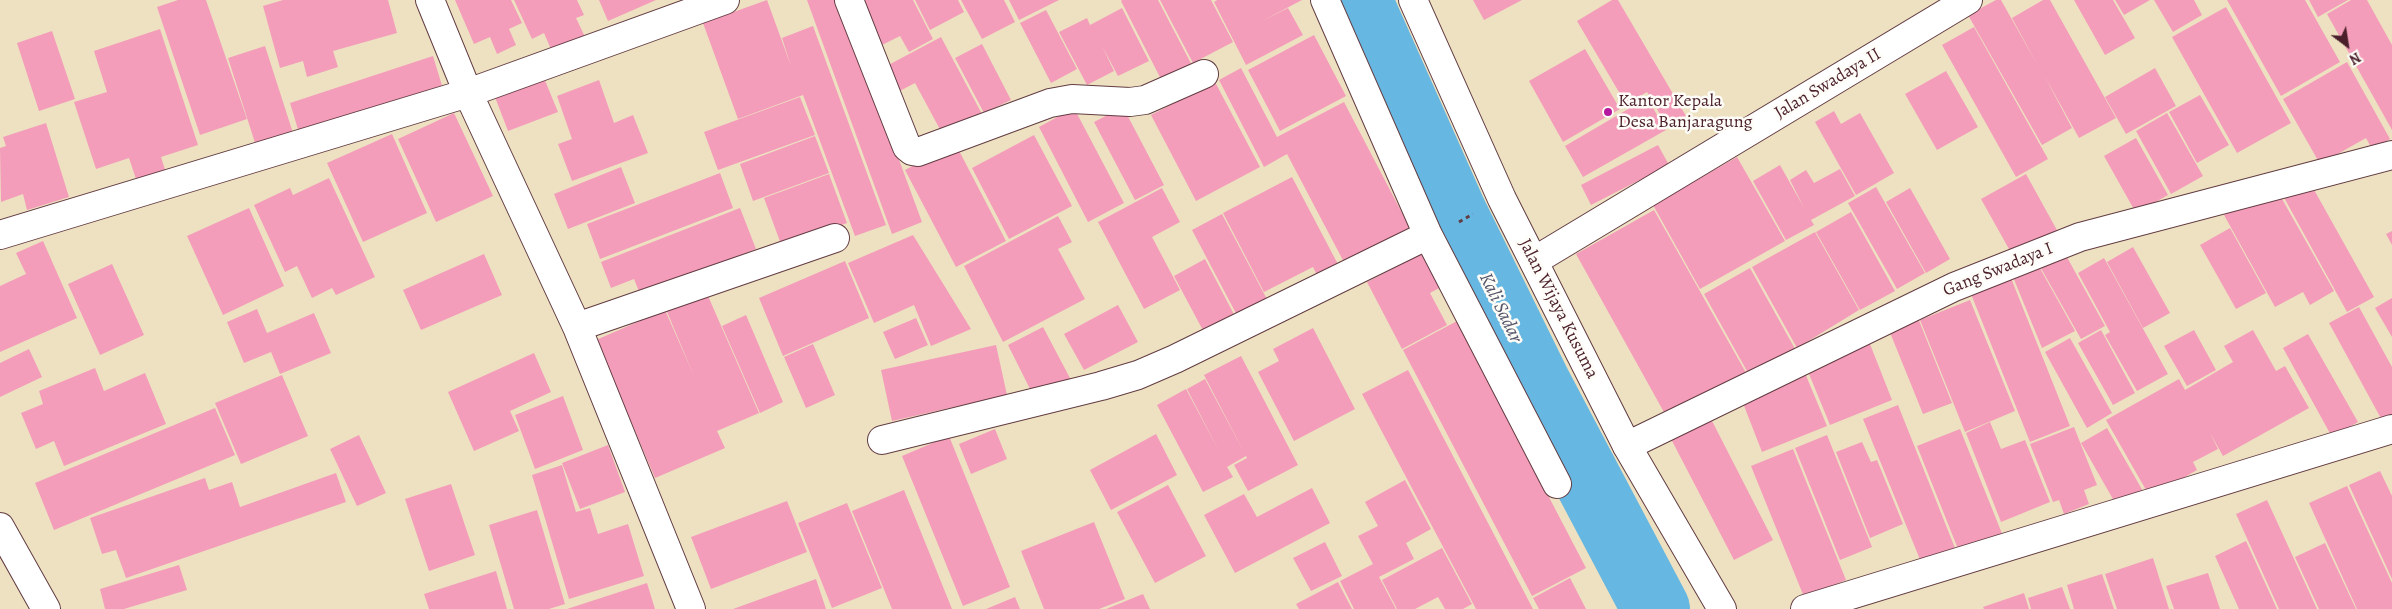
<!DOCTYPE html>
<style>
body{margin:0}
#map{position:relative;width:2392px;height:609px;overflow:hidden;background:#ede1c1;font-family:Alegreya,serif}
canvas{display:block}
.north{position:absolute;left:2322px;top:20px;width:50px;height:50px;-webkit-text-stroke:4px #fdfcf7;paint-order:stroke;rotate:149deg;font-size:14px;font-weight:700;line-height:20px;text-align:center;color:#4a1f2b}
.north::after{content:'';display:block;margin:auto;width:18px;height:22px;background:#4a1f2b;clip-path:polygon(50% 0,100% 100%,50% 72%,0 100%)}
</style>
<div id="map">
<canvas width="2392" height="609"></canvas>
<div class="north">N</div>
</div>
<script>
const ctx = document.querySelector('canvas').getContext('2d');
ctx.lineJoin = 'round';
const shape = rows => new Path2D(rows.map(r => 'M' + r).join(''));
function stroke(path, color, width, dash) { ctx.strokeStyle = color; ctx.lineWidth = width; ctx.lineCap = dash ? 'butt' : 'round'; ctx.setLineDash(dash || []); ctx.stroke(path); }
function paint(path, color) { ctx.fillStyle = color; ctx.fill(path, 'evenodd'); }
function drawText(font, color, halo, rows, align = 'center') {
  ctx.font = font + ' Alegreya,serif'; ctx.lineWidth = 5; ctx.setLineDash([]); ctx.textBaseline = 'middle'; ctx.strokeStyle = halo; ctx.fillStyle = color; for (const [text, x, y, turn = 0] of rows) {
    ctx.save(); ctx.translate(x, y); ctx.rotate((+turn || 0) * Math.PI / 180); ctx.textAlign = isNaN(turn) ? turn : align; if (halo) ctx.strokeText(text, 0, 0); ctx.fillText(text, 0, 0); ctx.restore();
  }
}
stroke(shape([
 [1358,0,1453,213,1537,384,1656,609]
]), '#66b7e1', 68);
paint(shape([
 [178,0,206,0,247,119,200,135,157,7],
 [283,0,388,0,397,33,333,51,338,67,307,77,303,61,280,68,263,6],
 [455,0,511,0,522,23,509,29,516,45,497,54,490,37,474,44],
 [514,0,577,0,584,15,576,18,586,39,553,54,544,33,532,39],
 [599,0,656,0,608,21],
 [767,0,791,66,782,38,813,26,886,225,855,236,803,95,738,119,703,23],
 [807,0,840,0,922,222,892,234],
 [853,0,913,0,933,39,909,52,900,36,878,47],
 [915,0,958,0,964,12,930,30],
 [961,0,1004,0,1015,22,982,39],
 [1009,0,1059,0,1019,20],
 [1122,0,1158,0,1195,71,1165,87,1121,1],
 [1160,0,1211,0,1233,42,1193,63],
 [1217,0,1302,0,1262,21,1288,8,1303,35,1246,65,1214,2],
 [1473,0,1522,0,1484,20],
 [1612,0,1618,0,1686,116,1668,128,1647,92,1626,104,1577,21],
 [1996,0,2001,0,2038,66,2012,18,2043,0,2050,0,2116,118,2079,138,2044,75,2072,128,2042,145,1968,15],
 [2074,0,2113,0,2135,38,2105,55],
 [2115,0,2150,0,2124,15],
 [2154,0,2194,0,2202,15,2173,32],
 [2227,0,2305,0,2340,62,2281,96],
 [2309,0,2348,0,2318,17],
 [2351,0,2367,0,2392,45,2392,130,2327,14],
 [2226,7,2291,123,2237,153,2172,37],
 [1122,8,1149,61,1118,76,1102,46,1114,71,1087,85,1059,32,1087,18,1090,25],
 [1046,10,1077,69,1051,83,1020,23],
 [1974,27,2048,159,2016,177,1942,45],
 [160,29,198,145,161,157,167,176,138,185,129,158,96,169,74,102,107,92,94,51],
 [52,31,75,99,39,111,17,43],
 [1314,35,1346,96,1280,131,1248,70],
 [941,37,982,114,943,135,915,83,892,95,879,70],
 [982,44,1011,100,984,113,955,58],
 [265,46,293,133,256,146,228,58],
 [1585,49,1620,109,1563,142,1529,81],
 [433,56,443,89,300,136,290,103],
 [2347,62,2390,139,2372,149,2366,138,2320,164,2283,99],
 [1241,68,1277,137,1344,102,1412,232,1346,266,1287,154,1264,167,1219,80],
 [2155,68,2176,106,2126,134,2105,97],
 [1946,71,1978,127,1937,150,1905,94],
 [544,78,558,112,508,131,495,97],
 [599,80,614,123,633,115,648,153,572,181,558,144,572,139,557,96],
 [1215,82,1260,167,1196,201,1151,115],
 [2200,95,2229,145,2197,163,2169,112],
 [800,97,815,135,718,170,704,132],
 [1647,98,1666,130,1583,177,1565,146],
 [1123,107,1164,185,1135,200,1094,122],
 [1074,108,1124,203,1088,222,1039,127],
 [1834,111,1841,124,1860,113,1894,173,1856,195,1815,122],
 [454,113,493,196,436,222,398,139],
 [2167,113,2203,176,2171,194,2136,131],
 [46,123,69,197,27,210,23,194,1,202,0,148,6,146,3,137],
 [392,134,427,213,363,242,327,163],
 [1034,135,1072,206,1009,239,972,168],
 [815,136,829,173,753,201,740,164],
 [2136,138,2168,195,2136,213,2104,156],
 [955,143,1006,241,956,267,905,170],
 [1658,145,1669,165,1591,205,1581,185],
 [1737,157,1785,241,1700,289,1653,205],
 [1780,165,1804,208,1790,180,1806,170,1814,183,1840,169,1855,196,1811,220,1814,225,1786,240,1753,181],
 [621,167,635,203,568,229,554,194],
 [720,173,733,208,600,259,587,224],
 [829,174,847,223,782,247,764,198],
 [2026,174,2058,232,2014,258,1981,199],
 [1292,177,1341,270,1320,281,1313,267,1264,292,1223,213],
 [329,178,375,277,336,295,332,288,312,298,297,266,285,272,254,205,290,188,293,195],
 [2308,179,2374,297,2347,312,2282,194],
 [1876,187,1925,273,1897,289,1848,203],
 [1162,188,1180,222,1152,237,1180,290,1144,309,1098,222],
 [1910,188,1950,259,1926,273,1886,202],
 [2277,190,2334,291,2310,305,2303,292,2275,307,2224,215,2250,200],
 [249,208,284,286,223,315,187,236],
 [740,208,756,249,640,294,634,279,611,288,601,262],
 [1654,210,1749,378,1670,423,1576,254],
 [1851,212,1895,291,1860,310,1816,232],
 [1222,214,1270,305,1240,321,1192,230],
 [1058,216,1072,242,1058,249,1085,299,1003,342,964,266],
 [2230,228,2266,293,2236,309,2200,245],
 [2392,231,2392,245,2386,234],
 [1815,232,1859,310,1797,348,1752,267],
 [913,235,971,329,931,346,914,305,874,323,848,263],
 [43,241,77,318,0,352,0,286,26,274,16,253],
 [2133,247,2170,313,2143,328,2107,262],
 [2063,250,2105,326,2081,339,2038,263],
 [1425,252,1443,286,1430,293,1447,325,1402,349,1367,282],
 [484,254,502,295,421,330,403,290],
 [2104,258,2168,374,2137,391,2105,335,2110,332,2078,273],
 [1205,259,1238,322,1207,338,1174,276],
 [845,261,869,318,783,356,759,298],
 [2037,263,2075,331,2042,348,2013,277],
 [112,264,144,335,100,355,68,284],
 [1750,268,1799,356,1753,382,1704,294],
 [2011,278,2070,426,2030,442,1971,294],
 [705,289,759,413,717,431,725,448,655,478,596,340,665,310,694,376,665,307],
 [2392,298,2392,337,2375,308],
 [1970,300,2015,411,1965,432,1920,320],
 [1118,305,1138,342,1084,370,1064,334],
 [2359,307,2392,367,2392,419,2384,424,2329,323],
 [257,309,267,333,314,313,331,353,280,374,271,352,244,363,227,322],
 [746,315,783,402,760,413,722,326],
 [916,318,928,345,895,359,883,332],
 [1918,318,1952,403,1923,414,1889,330],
 [1457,321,1586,568,1532,596,1403,350],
 [1043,327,1071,380,1035,399,1008,345],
 [1313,328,1355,409,1294,441,1258,372,1279,361,1273,349],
 [2101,330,2135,393,2113,405,2078,343],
 [2194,330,2216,370,2187,386,2164,346],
 [2253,330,2276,371,2285,366,2309,408,2223,456,2210,433,2218,449,2193,462,2197,470,2150,497,2106,420,2179,379,2185,390,2233,362,2224,346],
 [2308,334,2358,422,2332,437,2283,348],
 [2070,338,2112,413,2087,428,2045,352],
 [813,344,835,395,806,408,784,357],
 [1870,344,1892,400,1830,425,1807,369],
 [996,345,1007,395,892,421,881,370],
 [29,349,42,377,0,397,0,363],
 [534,353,551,392,510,411,519,431,474,451,448,392],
 [1241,356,1298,465,1248,491,1234,465,1247,458,1204,375],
 [95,368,104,391,145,373,166,424,64,466,54,441,36,449,21,413,43,404,39,391],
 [1408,370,1533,609,1476,609,1362,394],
 [1805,373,1827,426,1762,452,1741,398],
 [282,375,308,436,241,464,215,403],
 [1205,379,1246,456,1227,467,1233,477,1203,492,1157,405,1186,389,1219,451,1187,389],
 [563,396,583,450,535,469,515,415],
 [1898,405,1957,553,1923,567,1863,419],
 [215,408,235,455,54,530,35,483],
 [1710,417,1773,540,1734,560,1670,437],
 [1990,422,2001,449,2025,440,2050,502,2001,522,1966,433],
 [2074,427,2097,485,2084,490,2089,504,2064,514,2059,500,2053,502,2030,444],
 [2107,428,2144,493,2118,508,2081,443],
 [995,429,1007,459,971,474,959,444],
 [1960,429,2003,536,1960,554,1917,446],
 [1156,434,1177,475,1111,510,1090,470],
 [359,435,386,493,357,506,330,449],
 [1827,435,1872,547,1840,560,1795,448],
 [949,436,1010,587,963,606,902,456],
 [1862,442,1871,462,1877,460,1903,524,1870,538,1836,452],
 [608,445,625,492,580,509,562,463],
 [1793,449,1846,580,1804,597,1751,466],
 [562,465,576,512,590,508,598,534,628,524,644,576,569,599,532,475],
 [2380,471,2392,496,2392,579,2349,485],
 [336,473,346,502,126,578,116,550,102,554,90,518,205,478,209,490,232,482,240,507],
 [1405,480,1431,529,1406,543,1414,559,1379,577,1396,609,1354,609,1340,581,1373,564,1358,536,1378,526,1365,502],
 [451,484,475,555,429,571,405,499],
 [1168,485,1206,556,1155,583,1117,512],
 [2347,486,2392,583,2392,609,2357,609,2309,503],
 [1312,488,1330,523,1235,573,1204,515,1244,494,1257,517],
 [904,490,952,609,892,609,852,511],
 [2267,500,2317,609,2279,609,2236,514],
 [787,501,807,552,711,589,691,537],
 [847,503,882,588,832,608,798,523],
 [537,510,565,604,549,609,514,609,489,525],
 [1094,522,1125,599,1099,609,1044,609,1021,551],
 [2246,541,2277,609,2239,609,2215,556],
 [1325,542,1342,576,1311,591,1293,558],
 [2325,543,2356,609,2319,609,2295,557],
 [1442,548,1472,604,1463,609,1445,609,1438,597,1415,609,1397,609,1382,580],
 [2153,558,2169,609,2117,609,2105,574],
 [179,565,187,590,124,609,105,609,100,589],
 [496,571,507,609,429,609,424,594],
 [2208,573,2220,609,2174,609,2166,586],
 [2102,574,2114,609,2074,609,2067,585],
 [1570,578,1586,609,1539,609,1533,598],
 [816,579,826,609,733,609],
 [1338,582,1352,609,1299,609,1296,604],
 [647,583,655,609,567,609],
 [2062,587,2070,609,2031,609,2028,598],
 [2024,593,2029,609,1984,609,1983,607],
 [1143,594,1150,609,1106,609],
 [1015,597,1020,609,986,609]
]), '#f49dba');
const street = shape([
 [430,0,468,93,577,327,691,609],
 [849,0,907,147,912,151,918,152,1050,103,1072,99,1130,102,1145,100,1204,74],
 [1325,0,1428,235,1557,484],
 [0,235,468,93,725,0],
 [1534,261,1968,0],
 [577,327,835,238],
 [882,440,1101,386,1138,375,1175,359,1428,235],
 [1627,446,1954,287,2080,237,2392,155],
 [1805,609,2392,429]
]);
const secondary = shape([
 [1413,0,1502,199,1627,446,1722,609],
 [0,527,46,609]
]);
stroke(street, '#623c42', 30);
stroke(secondary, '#623c42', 30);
stroke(shape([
 [1459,222,1473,214]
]), '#623c42', 3, [4, 4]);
stroke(street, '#fff', 28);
stroke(secondary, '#fff', 28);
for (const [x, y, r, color] of [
 [1608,112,5,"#b5179e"]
]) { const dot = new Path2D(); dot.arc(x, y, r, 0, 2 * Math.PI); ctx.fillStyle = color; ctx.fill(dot); stroke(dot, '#fdfcf7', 2); }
drawText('18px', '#4a1f2b', '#fdfcf7', [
 ["Jalan Swadaya II",1828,84,-31],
 ["Gang Swadaya I",1998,270,-22],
 ["Jalan Wijaya Kusuma",1558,309,63]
]);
drawText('18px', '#4a1f2b', '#fdfcf7', [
 ["Kantor Kepala",1618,102],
 ["Desa Banjaragung",1618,123]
], 'left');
drawText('italic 19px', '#54546b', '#fdfcf7', [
 ["Kali Sadar",1500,308,64]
]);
</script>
